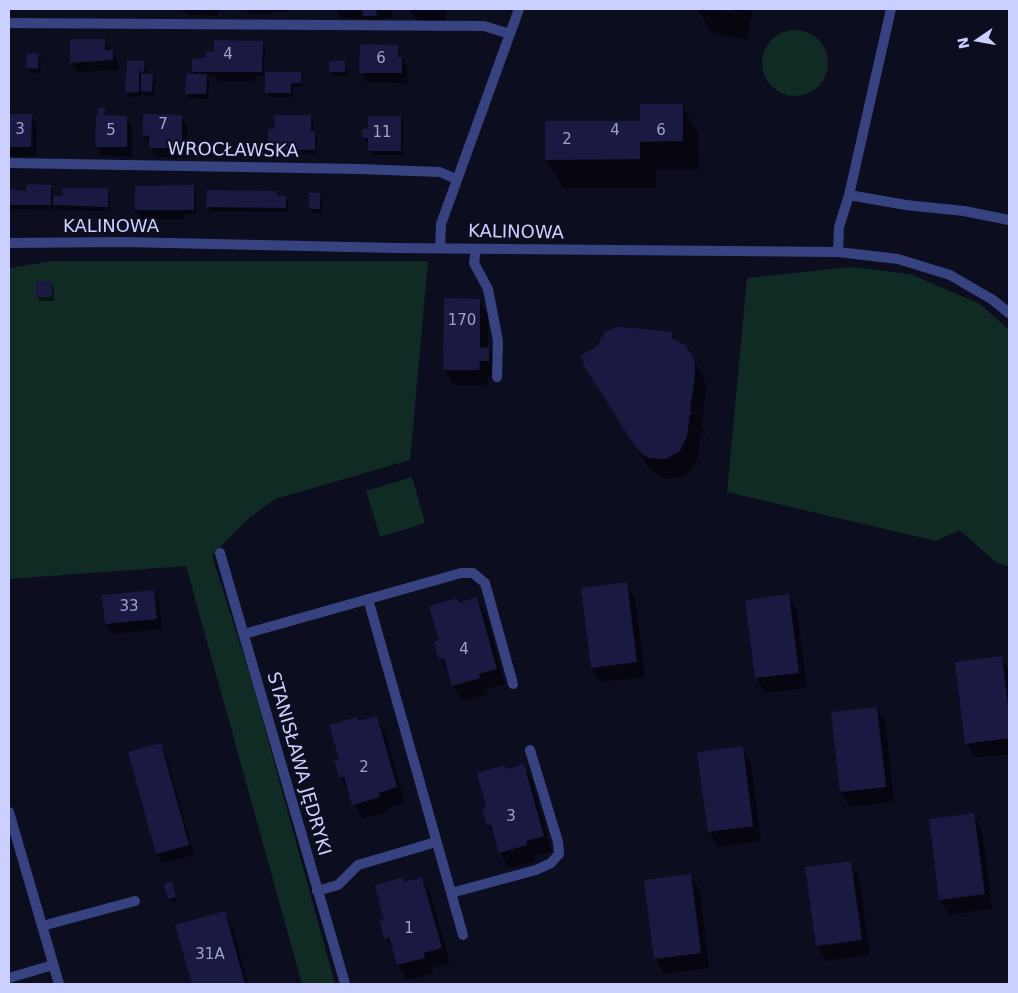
<!DOCTYPE html>
<meta charset="utf-8">
<style>
body{margin:0}
#map{position:relative;width:1018px;height:993px;overflow:hidden;background:#0d0d20;font-family:"DejaVu Sans",sans-serif}
canvas{display:block}
.frame{position:absolute;inset:0;border:10px solid #ccd0ff;pointer-events:none}
.north{position:absolute;left:953px;top:15px;width:50px;height:50px;-webkit-text-stroke:4px #0d0d20;paint-order:stroke;rotate:258deg;font-size:14px;font-weight:700;line-height:20px;text-align:center;color:#ccd0ff}
.north::after{content:'';display:block;margin:auto;width:18px;height:22px;background:#ccd0ff;clip-path:polygon(50% 0,100% 100%,50% 72%,0 100%)}
</style>
<div id="map">
<canvas width="1018" height="993"></canvas>
<div class="frame"></div>
<div class="north">N</div>
</div>
<script>
const ctx = document.querySelector('canvas').getContext('2d');
ctx.lineJoin = 'round';
function paint(path, color) { ctx.fillStyle = color; ctx.fill(path, 'evenodd'); }
const shape = rows => new Path2D(rows.map(r => 'M' + r).join(''));
function stroke(path, color, width, dash) { ctx.strokeStyle = color; ctx.lineWidth = width; ctx.lineCap = dash ? 'butt' : 'round'; ctx.setLineDash(dash || []); ctx.stroke(path); }
function drawText(font, color, halo, rows, align = 'center') {
  ctx.font = font + ' "DejaVu Sans",sans-serif'; ctx.lineWidth = 4; ctx.setLineDash([]); ctx.textBaseline = 'middle'; ctx.strokeStyle = halo; ctx.fillStyle = color; for (const [text, x, y, turn = 0] of rows) {
    ctx.save(); ctx.translate(x, y); ctx.rotate((+turn || 0) * Math.PI / 180); ctx.textAlign = isNaN(turn) ? turn : align; if (halo) ctx.strokeText(text, 0, 0); ctx.fillText(text, 0, 0); ctx.restore();
  }
}
paint(shape([
 '762 63a33 33 0 1 1 66 0a33 33 0 1 1-66 0Z',
 [53,261,428,261,410,460,275,499,249,518,212,555,254,689,335,984,302,984,186,566,9,579,9,268],
 [852,267,910,274,980,304,1009,330,1009,567,996,562,959,530,936,541,727,492,747,278],
 [412,477,425,523,380,537,366,491]
]), '#102a24');
paint(shape([
 [180,9,218,9,218,16,189,15,187,12,182,12],
 [245,9,290,9,290,11,272,11,272,14,248,14],
 [336,9,392,9,392,18,381,18,382,26,370,26,365,18,341,18],
 [410,9,446,9,446,24,418,24],
 [698,9,714,9,737,14,737,12,724,9,753,9,747,40,711,32],
 [104,40,118,61,118,70,77,72,71,62],
 [262,42,265,47,264,73,300,73,302,78,303,87,293,87,293,97,269,97,267,92,266,76,255,76,255,81,217,81,214,75,207,76,209,80,208,99,189,98,187,93,195,75,193,71,215,53],
 [397,46,407,68,407,83,366,82,361,72],
 [39,55,41,60,40,73,30,72,27,68],
 [144,62,147,66,147,75,152,75,155,79,154,96,145,96,141,90,141,96,129,97,126,92],
 [344,62,347,67,347,76,333,76,330,71],
 [682,105,698,134,699,170,656,170,656,188,563,188,546,159],
 [9,108,13,115,31,115,37,125,36,156,9,156],
 [104,110,108,117,126,117,132,127,132,157,102,156,97,146],
 [181,116,187,126,187,158,156,157,144,135],
 [310,116,313,121,313,133,317,137,316,154,278,154,275,149,272,149,269,144,269,130,276,130],
 [401,117,403,122,403,155,372,155,369,150,369,142,366,142,363,137,369,130],
 [50,186,53,191,53,197,64,197,107,189,110,194,110,211,57,210,53,202,53,210,9,209,9,188,10,191,28,192],
 [193,187,196,191,196,214,185,214,185,219,142,220,136,210],
 [276,192,279,197,285,197,288,202,288,212,210,211,207,207],
 [319,194,322,199,322,213,313,213,310,208],
 [51,282,54,287,54,301,40,301,37,297],
 [479,300,488,315,488,348,497,364,497,376,488,376,487,385,453,385,445,370],
 [671,333,676,342,692,357,704,377,706,386,702,426,706,434,701,433,698,457,691,471,684,476,670,479,662,478,648,467,596,383],
 [626,583,635,598,645,677,601,682,592,667],
 [153,591,159,601,162,629,112,634,107,624,103,596],
 [789,595,797,611,807,688,765,693,756,678,747,601],
 [477,599,486,614,505,684,486,689,488,694,462,701,453,686,450,674,440,659,436,643,441,641,459,604],
 [1001,658,1009,671,1009,754,975,758,967,743],
 [877,709,886,724,894,802,850,807,841,792,833,714],
 [376,717,385,732,405,803,387,808,387,812,362,819,340,777,340,760,356,718,359,722],
 [160,744,166,754,194,855,163,863,157,853],
 [742,747,751,763,761,841,718,847,709,831],
 [524,766,532,781,552,851,533,856,535,861,509,868,500,853,497,841,488,826,488,808,506,771],
 [974,815,982,830,992,909,949,915,940,900],
 [850,862,859,877,870,955,826,961,817,946],
 [691,876,700,891,709,968,664,974,655,958],
 [422,878,430,893,450,963,432,968,433,973,407,980,398,965,395,953,386,938,386,921,404,883],
 [171,884,177,901,172,903,169,898],
 [224,913,233,928,248,984,193,984,177,926]
]), '#0007');
paint(shape([
 [362,9,376,9,377,16,363,16],
 [70,39,105,39,105,50,113,50,113,60,70,63],
 [214,40,263,41,262,72,192,72,192,59,206,58,206,51,214,52],
 [360,44,398,45,398,57,402,57,402,73,359,73],
 [27,53,39,54,38,69,26,68],
 [127,61,145,61,144,72,139,71,139,92,125,93],
 [329,61,345,61,345,72,329,72],
 [265,72,301,72,301,83,291,83,291,93,265,93],
 [141,73,153,74,152,92,141,91],
 [186,74,207,74,206,94,185,94],
 [640,104,683,104,683,141,640,142,640,159,545,160,545,121,640,121],
 [98,108,105,108,105,115,127,116,127,147,95,147,96,115,98,115],
 [9,114,32,114,31,147,9,147],
 [143,114,182,115,182,148,149,148,149,136,143,135],
 [274,115,311,115,311,131,315,131,315,150,274,150,274,144,268,144,268,129,275,129],
 [368,116,401,116,401,151,368,151,368,138,362,138,362,129,368,129],
 [27,184,51,185,51,205,9,205,9,189,26,191],
 [194,185,194,210,135,210,135,186],
 [62,188,108,188,108,207,53,205,53,196,63,196],
 [207,190,277,191,277,196,286,196,286,208,206,207],
 [309,193,320,193,320,209,309,209],
 [36,281,52,281,52,297,36,297],
 [444,298,480,299,480,348,489,347,489,361,480,361,479,370,443,370],
 [623,327,672,332,672,338,685,345,693,356,695,364,695,375,690,411,692,412,692,414,690,414,687,436,680,451,666,459,649,458,642,454,635,446,624,429,623,430,621,428,623,427,582,363,584,362,580,356,599,345,600,339,607,331,617,327],
 [627,582,637,662,591,668,581,588],
 [154,590,157,619,105,624,102,595],
 [789,594,799,673,755,678,745,600],
 [477,597,497,669,479,674,480,678,452,686,444,658,439,659,434,642,439,640,429,606,457,598,459,603],
 [1002,656,1009,715,1009,738,965,744,955,662],
 [877,707,886,787,840,792,831,712],
 [377,716,397,787,379,793,380,797,352,805,344,777,339,778,334,760,339,759,329,725,357,717,358,721],
 [161,743,189,845,156,854,128,752],
 [743,746,753,826,708,832,697,752],
 [524,764,544,836,526,841,527,845,499,853,491,825,487,826,482,809,486,807,477,773,504,765,506,769],
 [974,813,985,894,939,900,929,819],
 [851,861,862,940,816,946,805,867],
 [691,874,701,953,654,959,644,880],
 [403,877,404,882,422,877,442,948,424,953,425,958,397,965,389,937,384,939,380,921,384,920,375,885],
 [172,882,176,897,168,899,164,884],
 [225,911,245,984,192,984,175,925]
]), '#191941');
stroke(shape([
 [849,195,906,205,964,211,1009,220],
 [476,249,474,263,488,289,498,341,497,377],
 [838,252,839,227,849,195,891,9],
 [368,599,463,935],
 [244,634,461,573,473,573,485,583,513,684],
 [317,891,338,885,358,865,436,842],
 [451,893,536,870,551,863,559,854,558,842,530,750],
 [42,926,135,901],
 [9,978,53,965]
]), '#374380', 10);
stroke(shape([
 [9,23,484,26,510,34],
 [9,163,359,169,440,172,456,179],
 [9,243,123,242,396,248,838,252,898,259,950,275,993,300,1009,313],
 [440,248,441,224,519,9],
 [220,553,345,984],
 [9,812,59,984]
]), '#374380', 10);
drawText('15px', '#9fa2d0', null, [
 ["4",228,55],
 ["6",381,59],
 ["7",163,125],
 ["3",20,130],
 ["5",111,131],
 ["4",615,131],
 ["6",661,131],
 ["11",382,133],
 ["2",567,140],
 ["170",462,321],
 ["33",129,607],
 ["4",464,650],
 ["2",364,768],
 ["3",511,817],
 ["1",409,929],
 ["31A",210,955]
]);
drawText('18px', '#ccd0ff', '#0d0d20', [
 ["WROCŁAWSKA",233,151,1],
 ["KALINOWA",111,227],
 ["KALINOWA",516,233,1],
 ["STANISŁAWA JĘDRYKI",298,764,74]
]);
</script>
